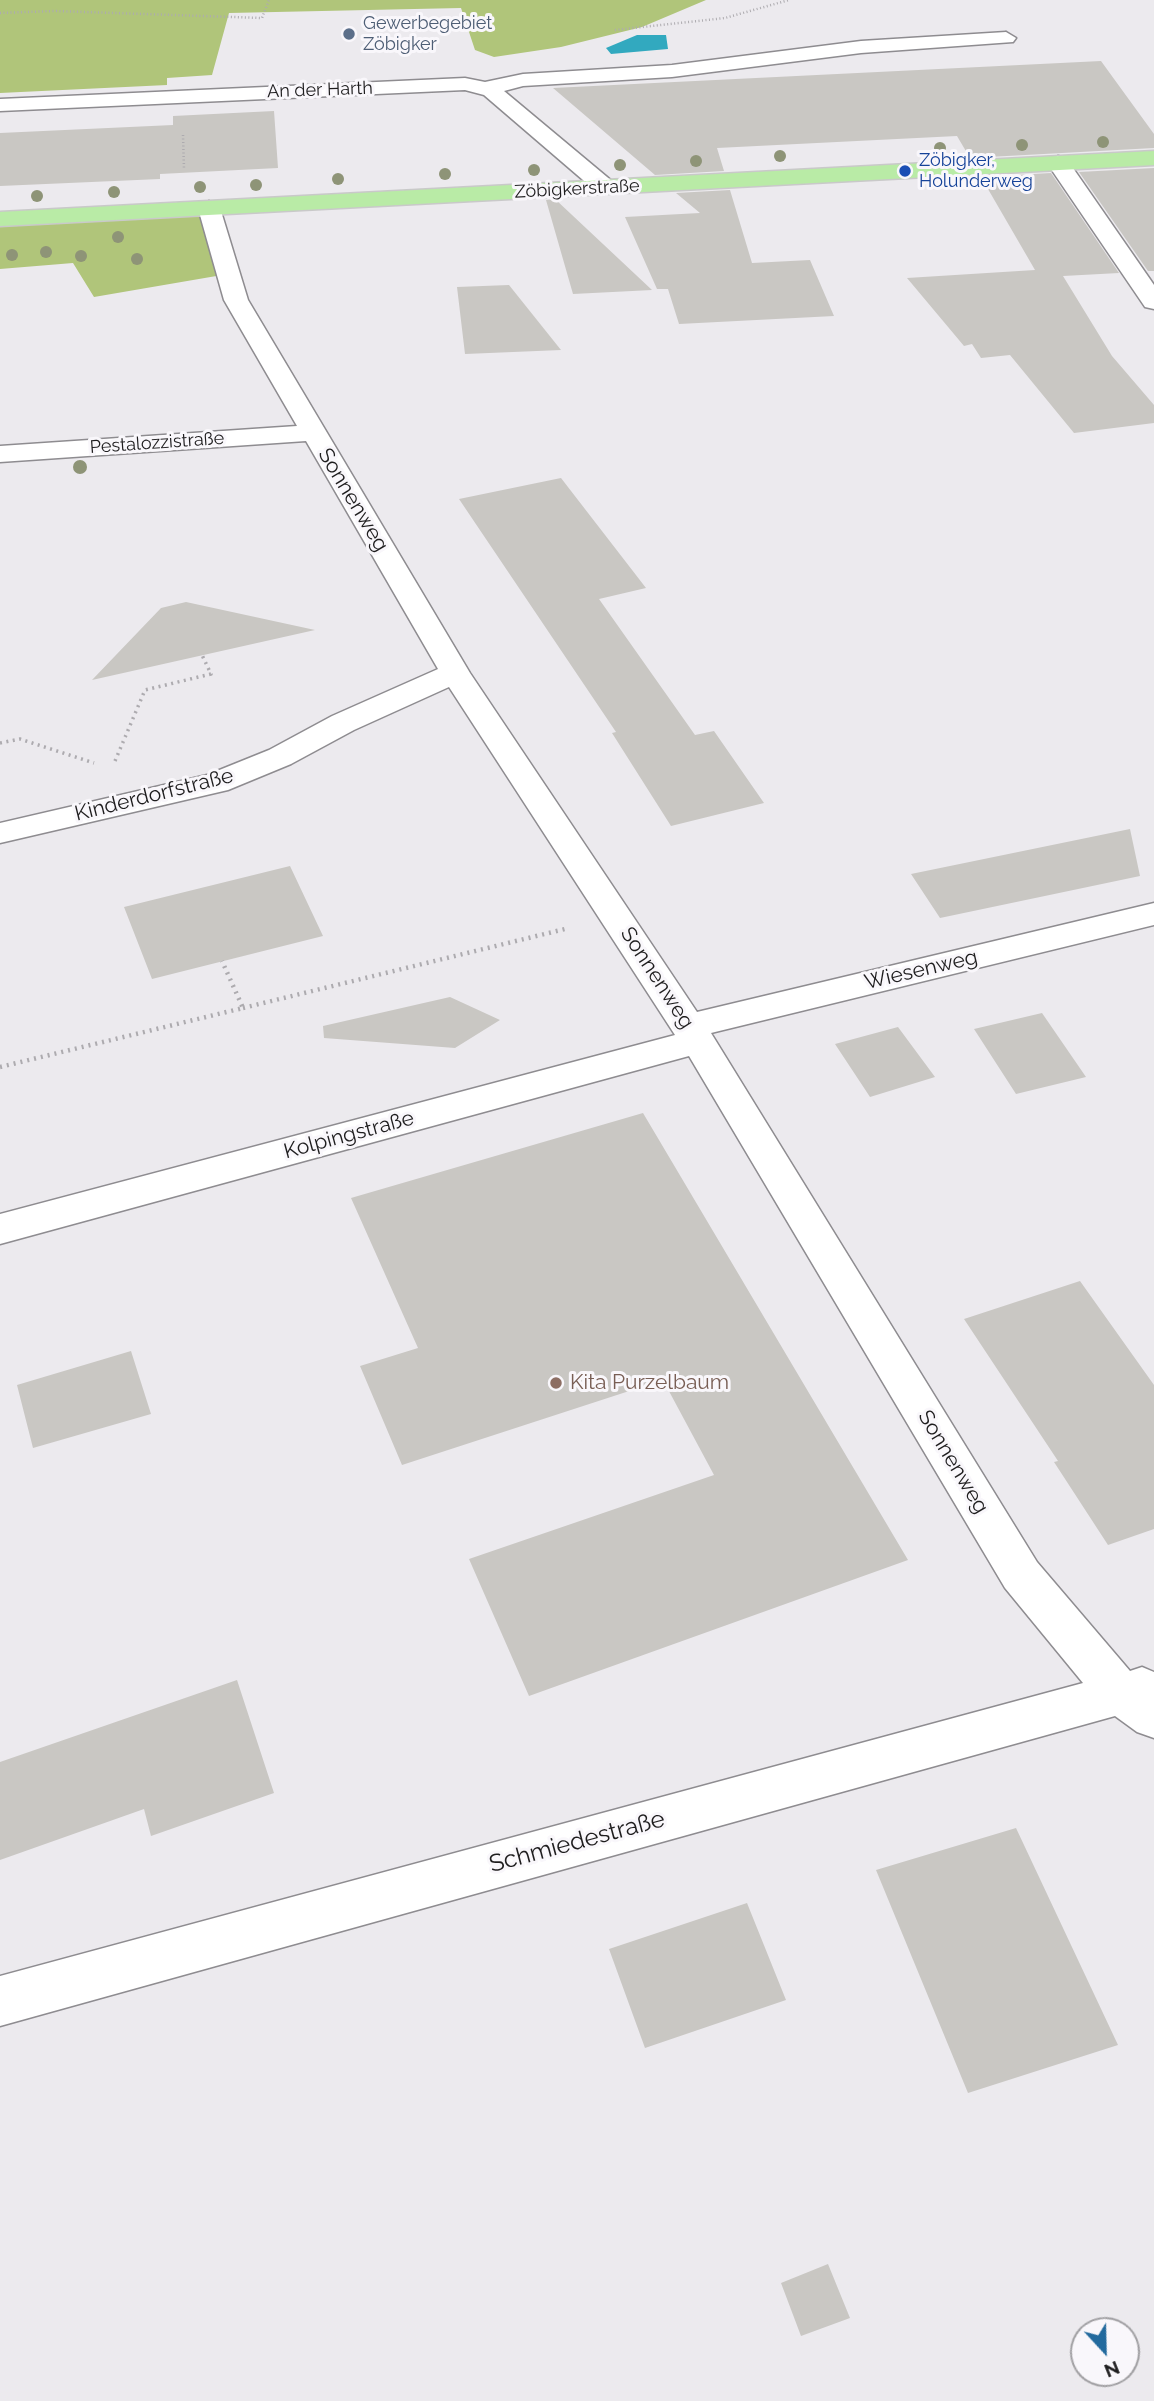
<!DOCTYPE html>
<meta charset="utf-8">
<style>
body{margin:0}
#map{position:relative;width:1154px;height:2401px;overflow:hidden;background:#eceaee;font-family:Raleway,sans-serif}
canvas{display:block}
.north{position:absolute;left:1070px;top:2317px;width:70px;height:70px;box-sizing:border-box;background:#f9f7fb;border:2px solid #a1a0a3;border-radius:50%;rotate:158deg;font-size:19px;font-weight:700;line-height:28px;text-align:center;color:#1e1d1e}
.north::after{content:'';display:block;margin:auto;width:24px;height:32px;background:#236a9e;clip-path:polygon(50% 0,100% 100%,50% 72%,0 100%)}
</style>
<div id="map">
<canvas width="1154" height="2401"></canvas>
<div class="north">N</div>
</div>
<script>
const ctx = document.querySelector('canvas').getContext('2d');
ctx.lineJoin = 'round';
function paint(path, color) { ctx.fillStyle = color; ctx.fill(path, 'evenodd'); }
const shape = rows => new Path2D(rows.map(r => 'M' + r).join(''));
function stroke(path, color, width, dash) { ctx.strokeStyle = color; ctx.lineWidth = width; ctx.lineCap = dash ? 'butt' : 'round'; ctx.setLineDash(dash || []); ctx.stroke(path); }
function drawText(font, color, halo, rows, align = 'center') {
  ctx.font = font + ' Raleway,sans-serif'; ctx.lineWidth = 6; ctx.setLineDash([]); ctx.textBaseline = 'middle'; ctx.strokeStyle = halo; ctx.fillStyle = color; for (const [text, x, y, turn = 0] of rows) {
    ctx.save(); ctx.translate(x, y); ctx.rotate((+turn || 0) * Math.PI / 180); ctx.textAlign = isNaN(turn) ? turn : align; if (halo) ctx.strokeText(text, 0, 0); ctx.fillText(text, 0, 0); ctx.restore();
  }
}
paint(shape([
 [0,0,706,0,642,27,561,47,494,57,475,50,461,8,229,13,212,75,167,78,167,85,0,93],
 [209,208,228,274,94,297,73,263,0,269,0,219]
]), '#b0c57a');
paint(shape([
 [637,35,666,35,668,49,611,54,606,48]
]), '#32a9bf');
paint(shape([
 [1101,61,1154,134,1154,148,970,158,957,136,717,148,724,171,655,175,553,88],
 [274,111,278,168,160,174,160,179,0,186,0,133,173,125,173,116],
 [1154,168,1154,271,1148,271,1079,172],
 [1051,173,1119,273,1063,276,1112,356,1154,405,1154,423,1074,433,1010,355,981,358,972,344,964,346,907,278,1035,270,981,177],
 [730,190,752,263,810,260,834,316,679,324,668,289,657,289,625,217,700,213,676,193],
 [555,199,652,290,573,294,546,200],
 [509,285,561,350,465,354,457,287],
 [561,478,646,588,599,599,695,735,714,731,764,803,671,826,612,733,616,732,459,499],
 [186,602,315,630,92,680,161,608],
 [1130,829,1140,876,940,918,911,874],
 [290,866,323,936,152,979,124,907],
 [450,997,500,1020,455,1048,324,1038,323,1026],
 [1042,1013,1086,1077,1016,1094,974,1029],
 [898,1027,935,1077,870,1097,835,1044],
 [643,1113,908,1560,529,1696,469,1559,714,1475,663,1380,402,1465,360,1366,418,1348,351,1198],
 [1080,1281,1154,1385,1154,1529,1108,1545,1054,1462,1058,1461,964,1319],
 [131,1351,151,1414,33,1448,17,1385],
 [237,1680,274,1793,151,1836,144,1809,0,1860,0,1762],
 [1016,1828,1118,2045,968,2093,876,1870],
 [747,1903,786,2000,645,2048,609,1949],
 [828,2264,850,2318,801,2336,781,2283]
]), '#c9c7c3');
const minor = shape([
 [1006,32,1016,38,1013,42,861,53,672,77,523,86,504,91,613,182,616,187,605,194,597,192,484,95,465,90,0,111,0,99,465,78,485,82,523,74,672,65,861,41,1006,32],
 [1058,156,1066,158,1154,285,1154,309,1145,307,1047,163,1058,156],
 [209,201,220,208,248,300,470,673,697,1012,1154,903,1154,925,711,1033,1037,1562,1130,1671,1142,1667,1154,1672,1154,1738,1137,1732,1115,1716,0,2026,0,1976,1083,1683,1005,1588,689,1056,0,1244,0,1214,675,1035,449,687,354,730,291,764,228,790,0,843,0,823,207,775,269,750,332,716,438,669,306,441,0,462,0,446,297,426,224,300,198,208,209,201]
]);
const major = shape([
 [1154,151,1154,165,0,226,0,212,1154,151]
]);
stroke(minor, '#8e8c90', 3);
stroke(major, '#c9c9c9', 3);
stroke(shape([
 [0,13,55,11,262,18,269,0],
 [615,30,725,18,789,0],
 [183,135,184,169]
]), '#adabaf', 2.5, [1, 2.5]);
stroke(shape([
 [0,743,20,739,94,763],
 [115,761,145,690,211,674,202,655]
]), '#adabaf', 3.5, [2, 4.5]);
stroke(shape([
 [243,1008,565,929],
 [0,1067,243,1008,222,961]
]), '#adabaf', 4.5, [2, 5]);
paint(minor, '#fff');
paint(major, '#b9eba6');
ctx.fillStyle = '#8e9477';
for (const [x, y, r] of [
 [1103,142,6],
 [1022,145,6],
 [940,148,6],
 [780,156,6],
 [696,161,6],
 [620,165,6],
 [534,170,6],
 [445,174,6],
 [338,179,6],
 [256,185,6],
 [200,187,6],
 [114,192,6],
 [37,196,6],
 [118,237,6],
 [46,252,6],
 [12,255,6],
 [81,256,6],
 [137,259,6],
 [80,467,7]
]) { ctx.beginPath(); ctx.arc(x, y, r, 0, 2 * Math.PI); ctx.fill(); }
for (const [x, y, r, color] of [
 [349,34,7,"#5c6f8a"],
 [905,171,7,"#1a4fb4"],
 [556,1383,7,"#8d6e63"]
]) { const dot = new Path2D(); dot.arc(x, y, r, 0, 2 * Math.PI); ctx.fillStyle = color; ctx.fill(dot); stroke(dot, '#f9f7fb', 2.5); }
drawText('18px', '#4e5e75', '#f9f7fb', [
 ["Gewerbegebiet",363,24],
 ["Zöbigker",363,45]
], 'left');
drawText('18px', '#1e1d1e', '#f9f7fb', [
 ["An der Harth",320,90,-2],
 ["Zöbigkerstraße",577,189,-3],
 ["Pestalozzistraße",157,443,-4]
]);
drawText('18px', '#164399', '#f9f7fb', [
 ["Zöbigker,",919,161],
 ["Holunderweg",919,182]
], 'left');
drawText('21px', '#1e1d1e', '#f9f7fb', [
 ["Sonnenweg",353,500,59],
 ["Kinderdorfstraße",154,795,-14],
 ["Wiesenweg",921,970,-13],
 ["Sonnenweg",657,978,57],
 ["Kolpingstraße",349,1135,-15],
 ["Sonnenweg",953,1462,59]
]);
drawText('21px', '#785e54', '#f9f7fb', [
 ["Kita Purzelbaum",570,1383]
], 'left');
drawText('24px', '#1e1d1e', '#f9f7fb', [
 ["Schmiedestraße",577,1842,-15]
]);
</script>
